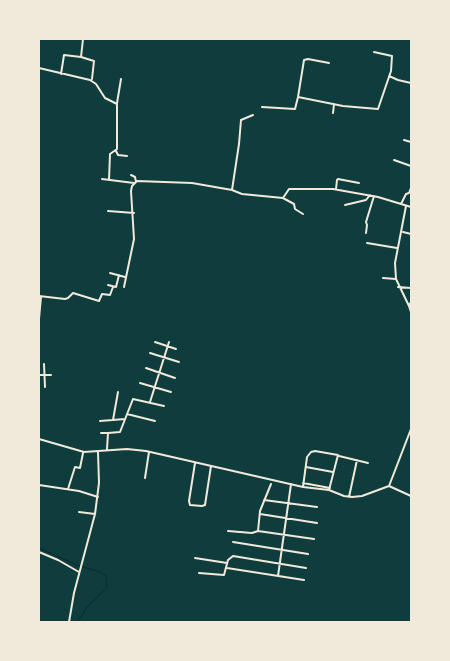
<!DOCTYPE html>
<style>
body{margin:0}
#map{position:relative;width:450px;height:661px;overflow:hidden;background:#0f3d3e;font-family:"Golos Text",sans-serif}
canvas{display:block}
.frame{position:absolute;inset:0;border:40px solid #f1e9da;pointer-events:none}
</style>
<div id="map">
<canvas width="450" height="661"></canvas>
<div class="frame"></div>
</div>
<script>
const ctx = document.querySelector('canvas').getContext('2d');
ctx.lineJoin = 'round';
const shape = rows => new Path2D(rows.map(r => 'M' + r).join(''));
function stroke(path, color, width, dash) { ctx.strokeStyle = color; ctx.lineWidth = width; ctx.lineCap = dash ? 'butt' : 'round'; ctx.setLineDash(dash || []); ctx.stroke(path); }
stroke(shape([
 [39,548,77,565,100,572,106,576,107,588,88,606,77,622]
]), '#0a2a2b', 1);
stroke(shape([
 [81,57,94,61,92,79],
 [39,68,90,80,96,84,105,98,117,104,117,149,110,154,109,180],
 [61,74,64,55,81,57,83,39],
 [389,76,398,80,411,83],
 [298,97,343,106,378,109,391,71,392,56,374,52],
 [117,103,121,79],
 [262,107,295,109,298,97,304,60,308,59,329,63],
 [333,113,334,104],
 [404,140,411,142],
 [116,151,118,155,127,156],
 [394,160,411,166],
 [131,175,135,177,136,182],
 [102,179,134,183],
 [336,189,337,180,338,179,359,183],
 [232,190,239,144,241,120,253,115],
 [283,198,289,189,333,189,378,197,411,207],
 [401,204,406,194,409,193,411,188],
 [345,205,366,200,370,195],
 [406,206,395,263,396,279,409,306],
 [108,211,134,213],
 [403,232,411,234],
 [366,233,367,225,366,222,374,196],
 [367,243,397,248],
 [110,273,125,277],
 [383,278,396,279],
 [108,285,116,287,119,275],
 [124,287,134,239,131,191,132,186,137,181,192,183,232,190,242,194,283,198,294,204,295,209,303,214],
 [398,287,411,288],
 [39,296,65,299,68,298,73,293,99,301,102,294,110,295,113,287],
 [411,302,409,306,411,312],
 [39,319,41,297],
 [155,342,176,349],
 [150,353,179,362],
 [44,364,45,387],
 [146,368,175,378],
 [39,375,51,375],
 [140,383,171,392],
 [150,402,169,342],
 [127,414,155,421],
 [113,420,118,392],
 [100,421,125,419],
 [101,433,108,433],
 [39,439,84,452,127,449,146,451,303,487,329,490,344,496,352,497,362,496,389,486,411,429],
 [107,449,108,433,120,432,133,399,164,406],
 [339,456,368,463],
 [195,463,189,501,190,505,202,506,205,505,211,466],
 [306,467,333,472],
 [145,478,149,452],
 [303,483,330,488],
 [39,485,79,491,98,497],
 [389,486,411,496],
 [303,487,307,457,311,452,315,451,338,455,329,490],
 [68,489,75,467,80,468,83,453],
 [349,497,357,460],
 [264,500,317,507],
 [79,512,95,514],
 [260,514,317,523],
 [228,531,252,533,258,531,314,539],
 [258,531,260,511,271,484],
 [233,542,308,554],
 [39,552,58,560,79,572],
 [195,558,227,563],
 [227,568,304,580],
 [199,573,224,575,228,560,233,556,306,568],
 [278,576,291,484],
 [69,622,74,593,95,514,99,483,98,452]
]), '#f1e9da', 2);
</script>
